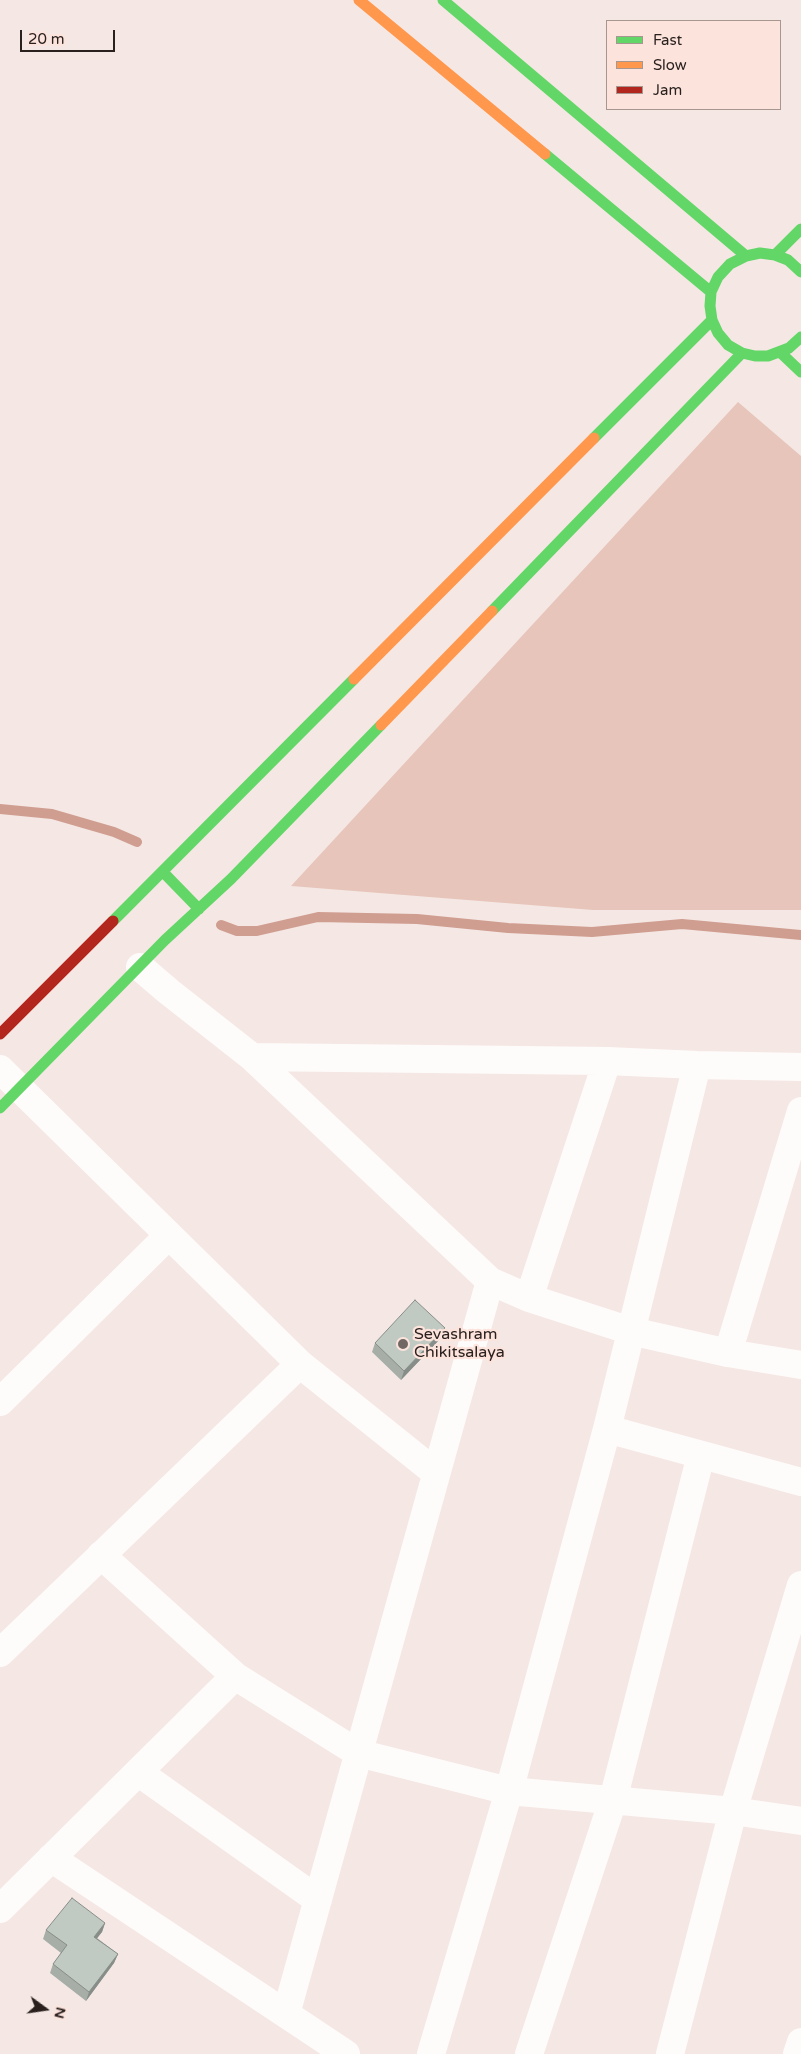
<!DOCTYPE html>
<style>
body{margin:0}
#map{position:relative;width:801px;height:2054px;overflow:hidden;background:#f5e8e4;font-family:"Varela Round",sans-serif}
canvas{display:block}
.legend{position:absolute;left:606px;top:20px;width:175px;height:90px;box-sizing:border-box;background:#fce4dd;border:1px solid #a89691;margin:0;padding:6px 9px;list-style:none;font-size:15px;color:#2a211f}
.legend li{display:flex;align-items:center;gap:10px;height:25px}
.legend b{width:25px;border:1px solid #a89691}
.north{position:absolute;left:20px;top:1984px;width:50px;height:50px;-webkit-text-stroke:4px #fce4dd;paint-order:stroke;rotate:104deg;font-size:14px;font-weight:700;line-height:20px;text-align:center;color:#2a211f}
.north::after{content:'';display:block;margin:auto;width:18px;height:22px;background:#2a211f;clip-path:polygon(50% 0,100% 100%,50% 72%,0 100%)}
.scale{position:absolute;left:20px;top:30px;width:95px;height:22px;box-sizing:border-box;border:2px solid #2a211f;border-top:0;padding-left:6px;font-size:15px;line-height:18px;white-space:nowrap;color:#2a211f;-webkit-text-stroke:4px #fce4dd;paint-order:stroke}
</style>
<div id="map">
<canvas width="801" height="2054"></canvas>
<ul class="legend">
<li><b style="height:6px;background:#63d668"></b>Fast</li>
<li><b style="height:6px;background:#ff974d"></b>Slow</li>
<li><b style="height:6px;background:#b3261e"></b>Jam</li>
</ul>
<div class="north">N</div>
<div class="scale">20 m</div>
</div>
<script>
const ctx = document.querySelector('canvas').getContext('2d');
ctx.lineJoin = 'round';
function paint(path, color) { ctx.fillStyle = color; ctx.fill(path, 'evenodd'); }
const shape = rows => new Path2D(rows.map(r => 'M' + r).join(''));
function stroke(path, color, width, dash) { ctx.strokeStyle = color; ctx.lineWidth = width; ctx.lineCap = dash ? 'butt' : 'round'; ctx.setLineDash(dash || []); ctx.stroke(path); }
function drawText(font, color, halo, rows, align = 'center') {
  ctx.font = font + ' "Varela Round",sans-serif'; ctx.lineWidth = 4.5; ctx.setLineDash([]); ctx.textBaseline = 'middle'; ctx.strokeStyle = halo; ctx.fillStyle = color; for (const [text, x, y, turn = 0] of rows) {
    ctx.save(); ctx.translate(x, y); ctx.rotate((+turn || 0) * Math.PI / 180); ctx.textAlign = isNaN(turn) ? turn : align; if (halo) ctx.strokeText(text, 0, 0); ctx.fillText(text, 0, 0); ctx.restore();
  }
}
paint(shape([
 [738,402,801,456,801,910,593,910,291,886]
]), '#e7c5bb');
stroke(shape([
 [0,809,52,814,114,832,137,842],
 [221,925,237,931,257,931,318,917,417,919,508,928,592,932,682,924,801,935]
]), '#d09e91', 10);
stroke(shape([
 [140,967,168,991,252,1057,490,1281,529,1298,631,1331,728,1353,801,1365],
 [252,1057,607,1061,697,1065,801,1067],
 [0,1069,300,1364,0,1653],
 [529,1298,607,1061],
 [728,1353,801,1111],
 [300,1364,436,1473],
 [0,1402,169,1235],
 [607,1429,801,1482],
 [101,1555,235,1676],
 [138,1772,318,1900],
 [51,1858,346,2054],
 [0,1909,235,1676,358,1753,509,1791,733,1811,801,1821],
 [286,2014,490,1281],
 [431,2054,509,1791,607,1429,697,1065],
 [529,2054,613,1800,701,1455],
 [670,2054,733,1811,801,1585],
 [797,2054,801,2042]
]), '#fefcfb', 28);
stroke(shape([
 [443,0,746,256],
 [545,154,711,292],
 [775,255,801,229],
 [801,272,788,260,775,255,760,253,746,256,730,264,718,277,711,292,710,306,712,320,718,333,728,345,742,353,755,356,768,356,789,348,801,337],
 [781,353,801,372],
 [594,438,712,320],
 [492,611,742,353],
 [163,872,199,909],
 [113,921,354,679],
 [0,1108,165,940,231,879,381,725]
]), '#63d668', 11);
stroke(shape([
 [359,0,545,154],
 [354,679,594,438],
 [381,725,492,611]
]), '#ff974d', 11);
stroke(shape([
 [0,1034,113,921]
]), '#b3261e', 11);
paint(shape([
 [442,1337,401,1380,372,1352,375,1343],
 [105,1923,102,1932,97,1938,118,1954,114,1963,86,2001,50,1973,53,1964,61,1953,43,1939,46,1930]
]), '#a6aea7');
paint(shape([
 [445,1328,442,1337,401,1380,404,1371],
 [105,1923,102,1932,91,1946,94,1937],
 [118,1954,114,1963,86,2001,89,1992]
]), '#878d88');
const building = shape([
 [415,1300,445,1328,404,1371,375,1343,415,1300],
 [72,1898,105,1923,94,1937,118,1954,89,1992,53,1964,67,1945,46,1930,72,1898]
]);
paint(building, '#c1cac2');
stroke(building, '#878d88', 1);
for (const [x, y, r, color] of [
 [403,1344,6,"#716764"]
]) { const dot = new Path2D(); dot.arc(x, y, r, 0, 2 * Math.PI); ctx.fillStyle = color; ctx.fill(dot); stroke(dot, '#fce4dd', 2); }
drawText('16px', '#2a211f', '#fce4dd', [
 ["Sevashram",414,1335],
 ["Chikitsalaya",414,1353]
], 'left');
</script>
